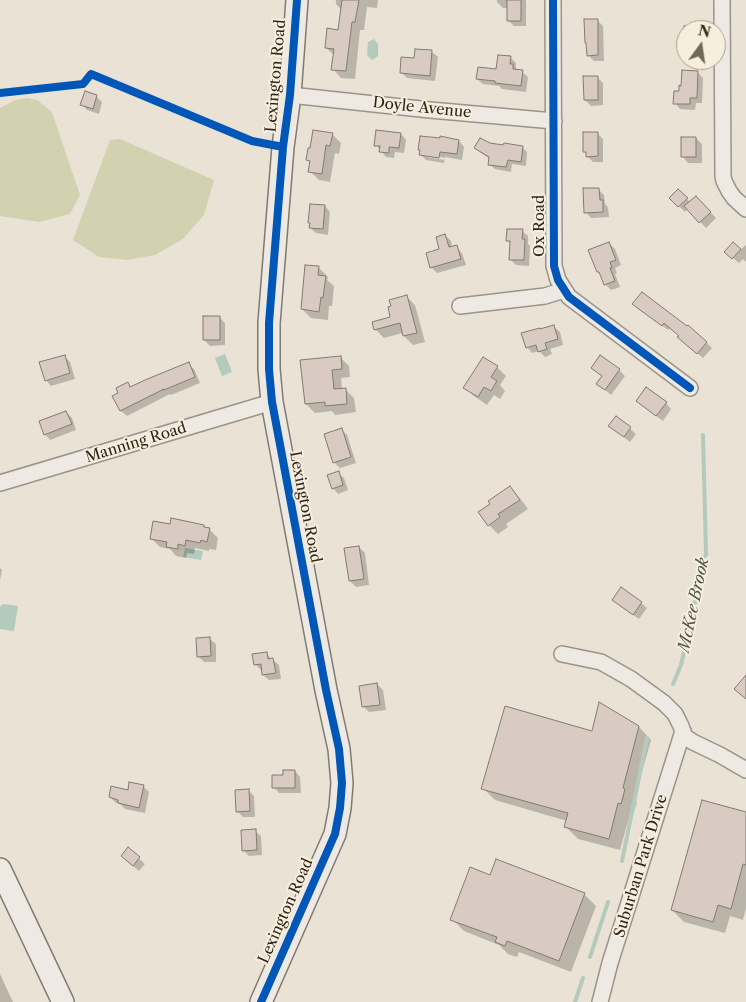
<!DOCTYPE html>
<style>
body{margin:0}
#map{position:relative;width:746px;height:1002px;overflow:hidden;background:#eae2d4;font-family:"Libre Caslon Text",serif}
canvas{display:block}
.north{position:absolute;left:676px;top:20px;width:50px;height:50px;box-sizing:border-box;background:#f7efde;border:1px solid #a79f90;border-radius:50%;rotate:14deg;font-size:14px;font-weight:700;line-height:20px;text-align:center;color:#30261b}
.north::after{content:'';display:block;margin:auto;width:18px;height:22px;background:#71685c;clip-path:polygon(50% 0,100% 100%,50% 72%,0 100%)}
</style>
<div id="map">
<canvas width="746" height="1002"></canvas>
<div class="north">N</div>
</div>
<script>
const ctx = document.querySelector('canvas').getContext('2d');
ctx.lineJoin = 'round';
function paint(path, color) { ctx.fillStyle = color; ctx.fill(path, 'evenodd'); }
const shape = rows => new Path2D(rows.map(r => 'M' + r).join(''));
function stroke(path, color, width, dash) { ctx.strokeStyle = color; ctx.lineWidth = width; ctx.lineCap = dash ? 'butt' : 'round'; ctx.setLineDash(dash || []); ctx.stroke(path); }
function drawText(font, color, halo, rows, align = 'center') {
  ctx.font = font + ' "Libre Caslon Text",serif'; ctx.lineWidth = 4; ctx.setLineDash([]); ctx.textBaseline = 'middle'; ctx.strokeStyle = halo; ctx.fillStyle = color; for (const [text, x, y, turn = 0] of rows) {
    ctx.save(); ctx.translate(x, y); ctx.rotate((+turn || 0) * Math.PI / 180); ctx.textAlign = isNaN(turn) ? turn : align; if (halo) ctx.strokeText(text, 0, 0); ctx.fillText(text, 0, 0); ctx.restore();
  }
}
paint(shape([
 [27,98,37,100,52,112,80,195,70,214,39,222,0,216,0,108,16,100],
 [120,139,214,180,204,215,183,239,155,255,127,260,99,257,73,240,110,140]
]), '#d2d2b1');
paint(shape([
 [374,39,378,44,378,56,372,60,367,55,368,42],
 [225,354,232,372,222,376,215,358],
 [185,548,203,551,201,560,183,557],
 [3,604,18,606,14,631,0,629,0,607]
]), '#b3cabc');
paint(shape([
 [335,0,378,0,377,8,367,7,364,30,360,30,355,79,341,78,333,69,334,55,326,48,339,31,342,11,336,4,336,1],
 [497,0,526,0,526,26,514,26,508,20,508,8,503,8,497,2],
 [597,20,603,26,604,61,594,61,588,55,588,44],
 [683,25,698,25,703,30,686,30,686,47,683,44],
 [432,52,438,57,435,81,407,78,401,72,416,59],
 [511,58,516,63,516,68,519,71,522,72,528,77,526,92,502,89,499,86,483,84,477,79,497,70],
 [697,72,703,78,702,103,696,103,695,110,680,109,675,103,680,93],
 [597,77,603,83,603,105,591,106,585,100],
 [96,96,102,102,99,114,87,110,82,104],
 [597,133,603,139,603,162,593,162,587,156,587,154,584,151],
 [332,134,341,143,339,154,335,153,330,182,319,180,310,171,311,163,307,160],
 [401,134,406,140,404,153,395,152,394,158,386,157,376,145],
 [696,138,702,144,702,163,688,163,683,157],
 [459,141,464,147,462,160,445,157,444,163,426,160,421,155],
 [423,154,445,158,445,160,426,157],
 [489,144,522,147,527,152,526,166,512,164,511,172,495,169,489,164,490,159,481,153,476,148],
 [598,189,604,195,605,204,608,207,609,217,591,218,586,212],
 [678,190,690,202,696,197,716,218,706,228,688,209,685,212,671,198],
 [325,206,330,212,328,235,316,233,310,228,311,224,309,222],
 [522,231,528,236,528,244,530,246,529,266,516,265,510,259,511,244,507,240],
 [445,235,451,241,452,248,456,247,462,253,466,265,437,273,431,267,441,250],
 [609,243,615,249,621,265,615,268,617,273,615,274,620,287,611,290,605,284,602,275,598,272],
 [733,244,740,250,746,245,746,262,743,259,739,263,726,252],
 [306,266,319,268,328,277,327,280,334,286,332,306,329,306,328,320,311,318,302,309],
 [406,296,415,305,425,342,413,345,404,336,403,333,384,338,375,329,392,317],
 [640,309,706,342,712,348,703,358,685,343,680,336,670,328,668,330],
 [219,317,225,323,225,345,210,346,204,340],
 [554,327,560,332,563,345,550,349,552,354,545,357,539,351,532,353,527,347],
 [65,357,70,362,75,379,51,386,46,380],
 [340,357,349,366,350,377,341,378,342,390,345,389,354,398,356,412,335,415,332,411,315,413,306,404],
 [601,357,619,370,625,376,611,395,598,384,603,377,599,373],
 [188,364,194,369,200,383,171,395,170,394,127,416,121,411,114,397,120,394,128,384,132,388],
 [497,367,506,376,500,385,505,391,500,399,494,395,487,405,474,396,465,388],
 [666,403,671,409,663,421,644,407],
 [66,412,72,418,76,430,50,440,45,434],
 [617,417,636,434,630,442,610,426],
 [341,429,347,435,356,463,340,468,334,462],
 [338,473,344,478,348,490,338,494,333,488],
 [510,488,519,497,528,509,506,524,508,527,498,534,489,525,491,504],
 [204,526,207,529,209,529,218,538,216,550,209,549,209,551,195,548,194,554,187,553,186,558,176,556,170,549,160,547,151,538],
 [359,547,365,553,369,585,356,587,350,581],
 [0,568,2,570,0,580],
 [613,600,641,603,647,608,639,619,619,605],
 [210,639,216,644,216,662,204,662,198,656],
 [266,654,279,665,281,679,269,680,263,675,263,670,261,670,255,664],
 [377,684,383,690,386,710,369,712,363,706],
 [639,727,651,740,634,800,637,802,633,815,630,814,620,850,578,839,566,827,567,821,495,800,483,788,592,732],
 [295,771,300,777,301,793,279,793,274,787,284,776],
 [143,786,149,792,145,813,125,809,120,804,116,803,110,797],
 [249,791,254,796,255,817,243,817,237,811],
 [746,813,746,908,743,920,730,916,725,933,684,922,672,910],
 [255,831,261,836,262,855,249,856,243,850],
 [128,849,145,864,139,871,128,862],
 [491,877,584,894,596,906,571,972,519,952,517,957,508,954,499,945,464,931,452,919],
 [0,974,13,1002,0,1002]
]), '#0003');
stroke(shape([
 [673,684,681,665,706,554,703,435],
 [622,861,647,738],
 [590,957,608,902],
 [575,1002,583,978]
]), '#b3cabc', 4);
const building = shape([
 [342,0,359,0,355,22,352,22,346,71,331,70,334,49,325,48,327,28,338,30,342,0],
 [507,0,521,0,521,21,507,21,507,0],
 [584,19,598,19,598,55,587,56,586,43,585,43,584,19],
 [415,49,432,50,430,76,400,73,401,57,414,58,415,49],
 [498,55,511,56,510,64,513,64,513,69,523,70,521,86,495,83,495,81,476,79,478,67,496,69,498,55],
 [682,70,698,71,697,98,690,98,690,104,673,104,674,91,679,91,679,85,681,86,682,70],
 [583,76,598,76,598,100,584,100,583,76],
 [85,91,97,95,93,109,80,105,85,91],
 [313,130,333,133,330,146,326,145,322,174,308,172,310,161,306,160,308,148,310,148,313,130],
 [376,130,401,133,399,148,389,147,389,153,379,152,380,146,374,146,376,130],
 [583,132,598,132,598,156,586,157,586,152,583,152,583,132],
 [420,136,440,138,440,136,459,140,457,154,440,152,439,158,419,155,420,150,418,150,420,136],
 [681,137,696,137,696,157,681,157,681,137],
 [480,138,490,143,503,145,504,143,523,146,521,162,508,160,506,167,488,165,489,157,474,148,480,138],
 [583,188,599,188,600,200,603,200,603,212,584,213,583,188],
 [678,189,688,198,678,207,669,198,678,189],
 [696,196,711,212,699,223,684,206,696,196],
 [310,204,325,205,323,229,309,228,310,223,308,223,310,204],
 [507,229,523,229,522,239,525,239,524,260,509,260,510,241,506,241,507,229],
 [445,234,449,247,457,245,461,259,430,268,426,253,439,249,436,237,445,234],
 [609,242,616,260,610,262,612,268,610,268,615,281,604,285,599,272,597,272,588,250,609,242],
 [733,242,741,249,732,259,724,252,733,242],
 [305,265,319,266,318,275,326,276,323,298,321,297,319,312,301,309,305,265],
 [642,292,687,326,688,325,707,342,697,354,677,337,679,336,664,323,662,326,632,304,642,292],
 [407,295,417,333,403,336,400,323,374,330,372,322,390,317,388,307,391,306,389,300,407,295],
 [203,316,220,316,220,340,203,340,203,316],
 [554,325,558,339,545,343,547,349,538,352,536,345,526,348,521,333,540,328,540,329,554,325],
 [65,355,70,373,45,381,39,362,65,355],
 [600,355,620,369,605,390,596,384,602,376,591,368,600,355],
 [341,356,342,369,332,370,334,389,346,388,347,404,325,406,325,402,305,404,300,360,341,356],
 [483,357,498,366,491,377,497,381,491,391,484,387,478,397,463,388,483,357],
 [189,362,195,377,164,390,164,389,120,411,112,396,118,393,116,388,128,382,130,387,145,380,189,362],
 [646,387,667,402,656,416,636,401,646,387],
 [66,411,72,424,44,435,39,421,66,411],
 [616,416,631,427,624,437,608,426,616,416],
 [342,428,351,457,333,463,324,434,342,428],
 [339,471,343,485,332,489,327,475,339,471],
 [510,486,520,500,498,514,500,517,488,526,478,512,490,504,488,501,510,486],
 [171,518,204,525,204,527,210,528,207,542,201,540,200,543,186,540,185,546,178,544,178,549,166,547,167,542,150,539,153,521,170,524,171,518],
 [359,546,364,579,349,581,344,548,359,546],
 [621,587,642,602,633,615,612,600,621,587],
 [210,637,211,656,197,657,196,638,210,637],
 [267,652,268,659,273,658,276,673,262,675,261,664,254,665,252,654,267,652],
 [746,675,746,699,734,689,746,675],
 [377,683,380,705,362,707,359,686,377,683],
 [599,702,639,726,623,788,625,789,621,804,618,803,609,839,564,827,568,813,481,789,505,706,592,731,599,702],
 [283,770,295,770,295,788,272,788,272,775,283,775,283,770],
 [129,782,144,785,139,808,118,803,118,800,109,797,111,786,128,790,129,782],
 [249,789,250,811,236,812,235,790,249,789],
 [702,800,746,812,746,865,743,864,731,909,718,905,713,922,671,910,702,800],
 [256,829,257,850,242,851,241,830,256,829],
 [128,847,140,857,133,866,121,856,128,847],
 [496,859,585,893,559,961,507,941,505,946,495,942,497,937,450,920,470,867,490,875,496,859]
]);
paint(building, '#dacbc2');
stroke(building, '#807b72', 1);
const street = shape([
 [553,0,554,266,558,280,569,297,690,388],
 [722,0,723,176,724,181,729,191,734,198,746,209],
 [290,95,430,110,554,121],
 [460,306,545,296,564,290],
 [0,483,272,402],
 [562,654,601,662,631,679,664,703,675,714,681,726,684,736,693,742,720,755,746,770],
 [600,1002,610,963,683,731]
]);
const secondary = shape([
 [0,869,63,1002],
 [261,1002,335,834,340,808,342,783,339,749,326,690,272,402,269,369,269,323,283,147,290,95,297,0]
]);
stroke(street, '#9a948b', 18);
stroke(secondary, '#807b72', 24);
stroke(street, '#eeeae3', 15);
stroke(secondary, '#eeeae3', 21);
stroke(shape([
 [553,0,554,266,558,280,569,297,690,388],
 [0,93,83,84,91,74,252,141,283,147],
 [261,1002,335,834,340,808,342,783,339,749,326,690,272,402,269,369,269,323,283,147,290,95,297,0]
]), '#0057b8', 8);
drawText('15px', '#30261b', '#f7efde', [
 ["Lexington Road",276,76,-85],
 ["Doyle Avenue",422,108,6],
 ["Ox Road",540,226,-90],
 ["Manning Road",136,443,-17],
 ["Lexington Road",305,507,79],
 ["Suburban Park Drive",641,866,-73],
 ["Lexington Road",286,911,-66]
]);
drawText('italic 16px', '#505448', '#f7efde', [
 ["McKee Brook",694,605,-78]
]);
</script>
